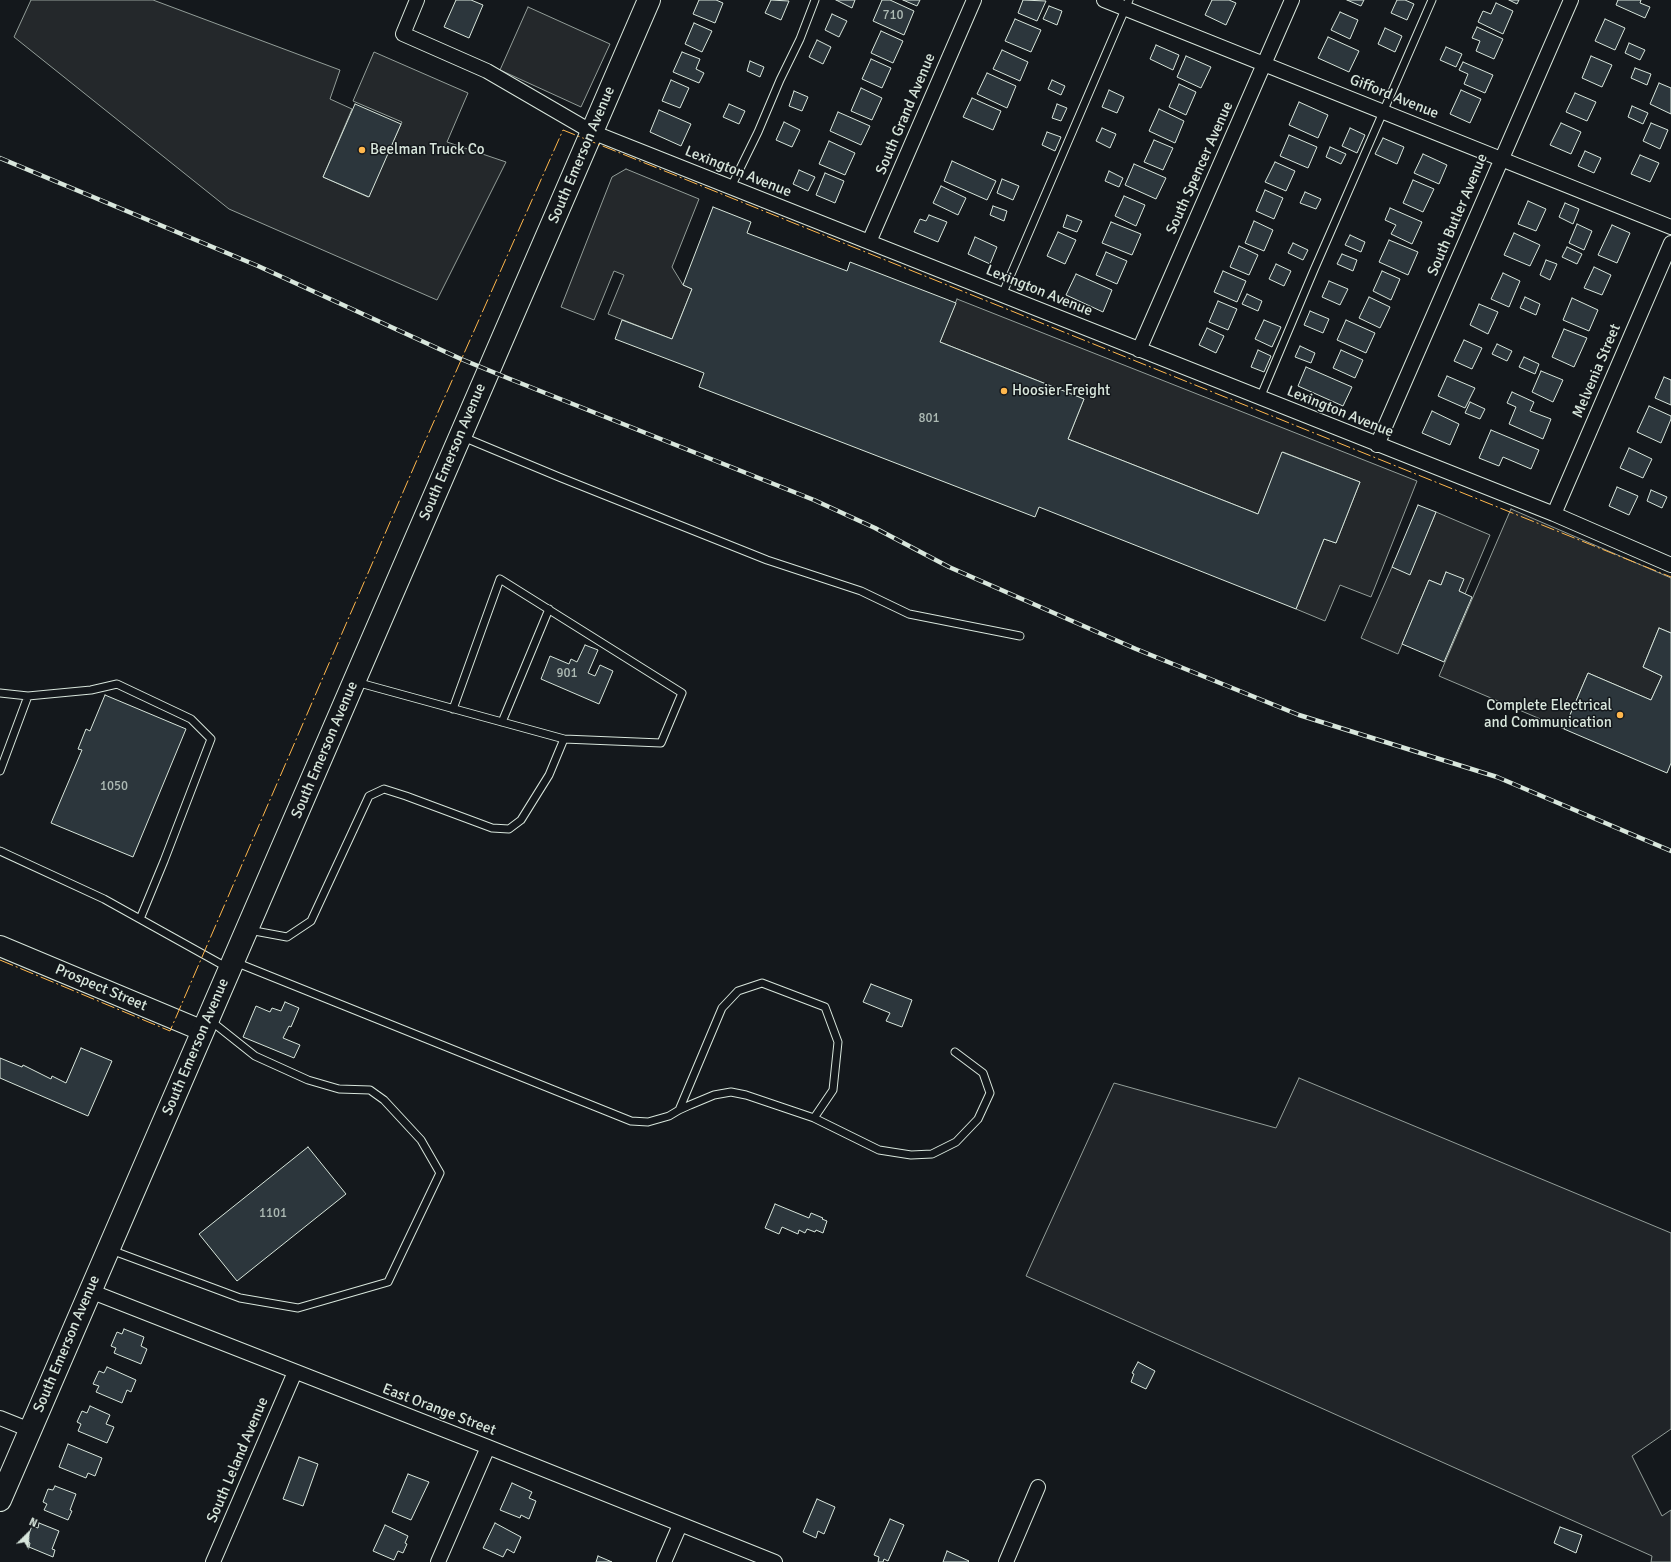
<!DOCTYPE html>
<style>
body{margin:0}
#map{position:relative;width:1671px;height:1562px;overflow:hidden;background:#14181c;font-family:Signika,sans-serif}
canvas{display:block}
.north{position:absolute;left:8px;top:1514px;width:40px;height:40px;-webkit-text-stroke:3px #14181c;paint-order:stroke;rotate:24deg;font-size:11px;font-weight:700;line-height:16px;text-align:center;color:#d8e6dc}
.north::after{content:'';display:block;margin:auto;width:14px;height:18px;background:#d8e6dc;clip-path:polygon(50% 0,100% 100%,50% 72%,0 100%)}
</style>
<div id="map">
<canvas width="1671" height="1562"></canvas>
<div class="north">N</div>
</div>
<script>
const ctx = document.querySelector('canvas').getContext('2d');
ctx.lineJoin = 'round';
function paint(path, color) { ctx.fillStyle = color; ctx.fill(path, 'evenodd'); }
const shape = rows => new Path2D(rows.map(r => 'M' + r).join(''));
function stroke(path, color, width, dash) { ctx.strokeStyle = color; ctx.lineWidth = width; ctx.lineCap = dash ? 'butt' : 'round'; ctx.setLineDash(dash || []); ctx.stroke(path); }
function drawText(font, color, halo, rows, align = 'center') {
  ctx.font = font + ' Signika,sans-serif'; ctx.lineWidth = 3; ctx.setLineDash([]); ctx.textBaseline = 'middle'; ctx.strokeStyle = halo; ctx.fillStyle = color; for (const [text, x, y, turn = 0] of rows) {
    ctx.save(); ctx.translate(x, y); ctx.rotate((+turn || 0) * Math.PI / 180); ctx.textAlign = isNaN(turn) ? turn : align; if (halo) ctx.strokeText(text, 0, 0); ctx.fillText(text, 0, 0); ctx.restore();
  }
}
const green = shape([
 [1299,1078,1671,1233,1671,1429,1632,1456,1662,1516,1671,1510,1671,1562,1651,1562,1652,1556,1026,1276,1114,1083,1276,1128,1299,1078]
]);
paint(green, '#202428');
stroke(green, '#939e99', 1);
const parking = shape([
 [31,0,153,0,340,70,330,99,352,109,323,177,368,197,402,122,353,101,374,52,468,93,447,142,506,162,437,300,229,209,14,37,31,0],
 [528,7,610,44,581,107,500,70,528,7],
 [626,169,699,199,672,267,683,285,692,289,672,339,608,314,624,275,614,271,594,320,561,307,612,177,626,169],
 [957,299,1417,481,1371,597,1340,585,1325,621,1296,609,1324,539,1336,543,1360,482,1283,452,1258,514,1068,439,1084,399,940,342,957,299],
 [1511,509,1671,578,1671,633,1659,628,1643,667,1662,676,1651,700,1588,673,1564,729,1439,676,1511,509],
 [1436,512,1490,535,1465,594,1459,591,1446,572,1441,585,1429,580,1398,654,1361,638,1392,567,1410,574,1436,512]
]);
paint(parking, '#24282b');
stroke(parking, '#939e99', 1);
const building = shape([
 [456,0,471,0,483,5,469,38,444,27,456,0],
 [699,0,716,0,723,3,715,23,693,14,699,0],
 [771,0,789,1,781,20,765,13,771,0],
 [836,0,855,0,852,8,836,0],
 [882,0,890,0,914,11,904,35,873,21,882,0],
 [903,0,920,0,917,6,903,0],
 [1023,0,1046,1,1037,21,1018,13,1023,0],
 [1212,0,1229,0,1236,3,1226,25,1205,15,1212,0],
 [1347,0,1364,0,1361,6,1347,0],
 [1397,0,1405,0,1414,4,1407,20,1391,13,1397,0],
 [1509,0,1519,0,1517,4,1509,0],
 [1618,0,1641,0,1640,3,1650,7,1645,18,1616,5,1618,0],
 [1496,3,1513,11,1503,34,1478,22,1483,11,1491,14,1496,3],
 [1049,6,1062,11,1057,25,1043,19,1049,6],
 [1340,12,1358,20,1350,39,1331,30,1340,12],
 [832,14,847,21,839,37,825,30,832,14],
 [1015,19,1041,30,1031,52,1005,41,1015,19],
 [1605,19,1625,28,1615,50,1595,41,1605,19],
 [694,23,712,31,702,52,685,44,694,23],
 [1477,27,1503,39,1494,59,1476,51,1480,41,1472,38,1477,27],
 [1385,28,1402,36,1395,52,1378,44,1385,28],
 [881,31,903,41,893,63,871,53,881,31],
 [1328,37,1359,51,1349,72,1318,58,1328,37],
 [817,40,831,47,823,64,809,57,817,40],
 [1629,43,1645,50,1640,60,1625,53,1629,43],
 [1156,45,1179,55,1173,70,1150,59,1156,45],
 [1446,47,1462,54,1456,67,1440,60,1446,47],
 [1002,50,1028,62,1020,81,993,69,1002,50],
 [682,52,700,59,696,69,704,73,699,83,673,72,682,52],
 [1186,56,1211,67,1201,88,1177,77,1186,56],
 [1591,56,1612,65,1602,87,1582,78,1591,56],
 [871,59,891,68,882,88,862,79,871,59],
 [750,61,764,67,760,77,747,71,750,61],
 [1463,62,1493,75,1485,93,1464,84,1468,74,1459,70,1463,62],
 [1635,68,1651,74,1647,85,1631,78,1635,68],
 [987,73,1016,86,1007,108,977,94,987,73],
 [671,80,689,88,680,108,662,101,671,80],
 [1052,80,1065,86,1061,95,1048,89,1052,80],
 [1659,83,1671,88,1671,114,1650,104,1659,83],
 [1179,84,1196,92,1186,115,1169,107,1179,84],
 [861,88,882,98,872,120,851,111,861,88],
 [1109,90,1124,97,1117,113,1102,107,1109,90],
 [1461,90,1481,99,1470,123,1450,114,1461,90],
 [794,91,808,97,802,111,789,106,794,91],
 [1575,93,1596,102,1587,121,1566,112,1575,93],
 [972,98,1001,111,993,130,963,117,972,98],
 [1299,102,1328,115,1318,138,1289,125,1299,102],
 [355,104,401,124,369,197,323,177,355,104],
 [729,104,745,111,739,124,723,117,729,104],
 [1057,104,1067,108,1061,121,1052,118,1057,104],
 [1632,106,1648,113,1643,124,1628,117,1632,106],
 [1159,109,1184,121,1175,143,1149,131,1159,109],
 [659,110,691,124,681,146,650,132,659,110],
 [838,112,870,126,861,145,830,131,838,112],
 [784,122,800,130,792,147,776,140,784,122],
 [1561,123,1581,132,1571,154,1550,145,1561,123],
 [1651,123,1668,130,1660,149,1643,141,1651,123],
 [1102,128,1116,134,1110,148,1096,141,1102,128],
 [1350,128,1365,135,1357,153,1342,146,1350,128],
 [1047,132,1061,137,1055,151,1042,145,1047,132],
 [1289,135,1317,147,1308,168,1280,156,1289,135],
 [1383,138,1404,147,1397,164,1375,154,1383,138],
 [1154,140,1173,148,1163,170,1144,162,1154,140],
 [829,141,855,153,845,175,819,164,829,141],
 [1330,147,1346,154,1341,164,1326,157,1330,147],
 [1585,151,1601,158,1594,173,1578,166,1585,151],
 [1423,154,1447,165,1439,184,1414,173,1423,154],
 [1640,155,1659,163,1650,182,1631,174,1640,155],
 [952,161,996,181,987,200,944,181,952,161],
 [1275,162,1295,171,1286,191,1265,182,1275,162],
 [1134,164,1166,178,1156,199,1125,185,1134,164],
 [799,170,815,177,808,191,793,184,799,170],
 [1109,171,1123,178,1119,187,1105,181,1109,171],
 [825,173,844,181,835,203,816,195,825,173],
 [1002,179,1019,186,1013,200,997,193,1002,179],
 [1413,180,1434,189,1423,212,1403,203,1413,180],
 [941,186,966,198,958,215,933,203,941,186],
 [1265,190,1283,198,1274,219,1256,211,1265,190],
 [1305,192,1321,199,1316,209,1300,203,1305,192],
 [1124,196,1145,205,1136,226,1115,216,1124,196],
 [1528,201,1546,209,1536,231,1518,224,1528,201],
 [1565,203,1579,209,1573,224,1559,217,1565,203],
 [993,206,1007,211,1004,221,990,215,993,206],
 [713,207,751,222,747,233,847,271,850,262,956,303,940,342,1084,399,1068,439,1258,514,1282,452,1360,482,1336,543,1324,539,1296,609,1039,507,1035,517,699,387,704,373,615,339,622,320,672,339,692,289,683,285,713,207],
 [1390,208,1422,222,1412,244,1391,234,1396,225,1385,220,1390,208],
 [929,215,947,222,938,242,914,232,920,219,926,221,929,215],
 [1067,215,1082,221,1077,232,1063,227,1067,215],
 [1254,221,1273,230,1264,251,1245,243,1254,221],
 [1111,222,1141,234,1132,255,1102,243,1111,222],
 [1577,224,1592,231,1584,250,1569,243,1577,224],
 [1612,225,1630,233,1617,263,1598,255,1612,225],
 [1058,232,1076,240,1065,264,1047,256,1058,232],
 [1514,233,1540,245,1530,266,1504,255,1514,233],
 [1350,235,1365,242,1361,252,1345,245,1350,235],
 [975,237,997,247,990,264,968,254,975,237],
 [1389,240,1418,252,1408,275,1379,262,1389,240],
 [1293,243,1308,250,1303,260,1288,253,1293,243],
 [1239,246,1258,255,1249,275,1230,267,1239,246],
 [1567,247,1582,254,1577,264,1562,257,1567,247],
 [1106,252,1127,261,1117,284,1096,275,1106,252],
 [1342,254,1357,260,1353,271,1337,264,1342,254],
 [1546,260,1557,264,1550,280,1540,275,1546,260],
 [1276,264,1291,271,1284,286,1269,279,1276,264],
 [1594,267,1611,275,1602,295,1584,288,1594,267],
 [1223,271,1246,281,1237,302,1214,292,1223,271],
 [1382,271,1400,279,1391,300,1373,291,1382,271],
 [1503,273,1520,281,1509,307,1491,299,1503,273],
 [1076,274,1112,290,1103,312,1066,295,1076,274],
 [1329,281,1348,289,1340,305,1322,297,1329,281],
 [1247,294,1262,301,1258,311,1242,304,1247,294],
 [1369,297,1390,307,1380,328,1359,318,1369,297],
 [1525,297,1540,304,1536,315,1520,308,1525,297],
 [1572,298,1598,310,1589,331,1563,320,1572,298],
 [1218,301,1237,309,1228,330,1209,322,1218,301],
 [1479,304,1498,312,1488,334,1470,325,1479,304],
 [1310,311,1329,319,1323,333,1304,325,1310,311],
 [1264,320,1281,327,1272,347,1255,339,1264,320],
 [1346,320,1375,333,1366,353,1337,340,1346,320],
 [1207,328,1224,336,1216,353,1199,345,1207,328],
 [1564,329,1587,338,1574,367,1552,357,1564,329],
 [1464,340,1482,348,1472,369,1454,361,1464,340],
 [1497,344,1512,351,1507,361,1492,354,1497,344],
 [1300,346,1315,353,1311,363,1295,357,1300,346],
 [1258,350,1271,356,1264,372,1251,367,1258,350],
 [1341,350,1363,360,1355,378,1333,368,1341,350],
 [1524,357,1539,364,1535,374,1519,367,1524,357],
 [1306,367,1352,387,1343,406,1298,386,1306,367],
 [1541,371,1563,380,1553,402,1532,392,1541,371],
 [1447,376,1475,388,1465,408,1438,396,1447,376],
 [1664,377,1671,380,1671,405,1655,398,1664,377],
 [1512,392,1534,402,1530,411,1551,419,1543,439,1509,424,1516,407,1507,403,1512,392],
 [1470,402,1485,409,1480,419,1465,413,1470,402],
 [1649,406,1671,416,1671,419,1661,443,1637,432,1649,406],
 [1432,411,1459,424,1450,445,1422,433,1432,411],
 [1491,430,1539,450,1531,469,1503,457,1499,466,1479,458,1491,430],
 [1629,448,1652,459,1643,478,1620,468,1629,448],
 [1617,487,1638,496,1629,515,1609,506,1617,487],
 [1651,490,1667,497,1662,508,1647,501,1651,490],
 [1418,505,1436,512,1410,575,1392,567,1418,505],
 [1446,572,1464,579,1459,591,1472,597,1444,662,1402,644,1429,580,1441,585,1446,572],
 [1659,628,1671,633,1671,763,1667,773,1564,729,1588,673,1651,700,1662,676,1643,667,1659,628],
 [585,645,598,650,588,673,595,676,600,665,613,671,599,704,541,679,550,656,569,664,571,659,577,662,585,645],
 [105,695,186,729,133,857,51,823,82,750,78,749,86,729,90,731,105,695],
 [871,984,912,1000,902,1027,886,1021,890,1013,863,1002,871,984],
 [285,1002,299,1008,291,1027,289,1026,283,1038,300,1045,294,1058,243,1037,256,1006,270,1012,272,1008,281,1011,285,1002],
 [81,1048,112,1061,88,1116,0,1078,0,1058,22,1067,23,1065,51,1079,52,1076,66,1083,81,1048],
 [308,1147,346,1194,237,1281,199,1234,308,1147],
 [775,1204,809,1218,811,1213,823,1218,822,1219,827,1221,823,1233,816,1230,815,1232,807,1229,805,1233,799,1230,798,1234,782,1227,779,1234,765,1228,775,1204],
 [124,1329,144,1337,141,1346,147,1349,141,1364,114,1353,116,1348,111,1346,117,1332,122,1334,124,1329],
 [1138,1362,1155,1371,1146,1389,1131,1382,1134,1374,1132,1373,1138,1362],
 [107,1367,136,1380,131,1392,127,1390,122,1403,96,1392,99,1386,93,1384,99,1371,104,1373,107,1367],
 [90,1406,110,1415,106,1424,114,1427,107,1443,78,1431,81,1424,77,1422,82,1411,87,1413,90,1406],
 [68,1444,102,1458,95,1476,88,1473,86,1478,59,1467,68,1444],
 [299,1457,318,1464,303,1506,283,1499,299,1457],
 [408,1474,429,1482,411,1520,392,1512,408,1474],
 [512,1483,532,1492,529,1498,536,1501,529,1519,521,1515,520,1518,500,1510,512,1483],
 [55,1486,76,1494,70,1510,72,1511,68,1520,44,1510,47,1504,43,1502,48,1489,53,1490,55,1486],
 [817,1499,835,1507,824,1534,818,1531,816,1538,803,1532,817,1499],
 [890,1519,904,1525,888,1561,884,1559,883,1562,878,1562,879,1557,874,1555,890,1519],
 [39,1523,59,1531,52,1549,55,1550,53,1557,29,1547,30,1543,26,1541,32,1526,38,1528,39,1523],
 [495,1523,521,1537,514,1553,507,1549,503,1557,483,1548,495,1523],
 [385,1525,408,1536,405,1543,407,1544,403,1553,398,1551,394,1560,373,1551,385,1525],
 [1560,1527,1582,1535,1576,1553,1554,1543,1560,1527],
 [947,1551,969,1561,968,1562,943,1562,947,1551],
 [598,1556,612,1562,596,1562,598,1556]
]);
paint(building, '#2c363c');
stroke(building, '#d8e6dc', 1);
const service = shape([
 [731,187,758,132,780,80,800,39,815,0],
 [1002,295,1129,0],
 [1260,398,1314,270,1432,0],
 [463,437,559,477,767,560,861,591,909,614,1020,636],
 [356,682,564,739],
 [0,693,28,696,0,771],
 [28,696,91,690,117,684,191,719,211,739,164,861,140,919],
 [502,722,549,609],
 [0,851,104,899,228,968],
 [249,930,287,937,311,921,369,796,384,789,406,796,492,828,509,829,521,820,549,775,564,739,661,743,682,693,500,579,453,709],
 [235,962,631,1121,648,1122,669,1116,679,1110,690,1105,714,1095,731,1092,746,1095,814,1118,833,1090,838,1042,825,1007,762,983,738,991,722,1008,679,1110],
 [814,1118,879,1150,911,1155,932,1154,956,1142,978,1119,990,1093,983,1073,955,1052],
 [111,1250,240,1298,298,1308,388,1282,440,1173,421,1140,384,1100,370,1090,339,1089,308,1080,255,1056,211,1021]
]);
const minor = shape([
 [417,0,403,34,487,71,592,132,1554,514,1671,565],
 [1104,0,1671,227],
 [869,242,974,0],
 [1139,350,1292,0],
 [1377,445,1571,0],
 [1554,514,1671,243],
 [90,1291,488,1447,775,1562],
 [0,1418,30,1430],
 [213,1562,295,1372],
 [438,1562,488,1447],
 [664,1562,680,1525],
 [1006,1562,1038,1487]
]);
const secondary = shape([
 [0,946,203,1031]
]);
const primary = shape([
 [0,1500,649,0]
]);
stroke(service, '#d8e6dc', 9);
stroke(minor, '#d8e6dc', 16);
stroke(secondary, '#d8e6dc', 22);
stroke(primary, '#d8e6dc', 24);
stroke(service, '#14181c', 7);
stroke(minor, '#14181c', 14);
stroke(secondary, '#14181c', 20);
stroke(primary, '#14181c', 22);
const rail = shape([
 [0,158,258,266,461,359,510,379,814,500,875,528,949,567,1136,649,1299,715,1497,777,1671,851]
]);
stroke(rail, '#d8e6dc', 4.5);
stroke(rail, '#14181c', 3, [9]);
stroke(shape([
 [0,960,170,1031,423,446,563,130,1671,577]
]), '#ffb74d', 1, [14, 3, 2, 3]);
for (const [x, y, r, color] of [
 [362,150,4,"#ffb74d"],
 [1004,391,4,"#ffb74d"],
 [1620,715,4,"#ffb74d"]
]) { const dot = new Path2D(); dot.arc(x, y, r, 0, 2 * Math.PI); ctx.fillStyle = color; ctx.fill(dot); stroke(dot, '#14181c', 1.5); }
drawText('13px', '#adbab4', null, [
 ["710",893,16],
 ["801",929,419],
 ["901",567,674],
 ["1050",114,787],
 ["1101",273,1214]
]);
drawText('15px', '#d8e6dc', '#14181c', [
 ["Gifford Avenue",1394,97,22],
 ["South Grand Avenue",906,114,-67],
 ["South Emerson Avenue",582,155,-67],
 ["South Spencer Avenue",1200,168,-66],
 ["Lexington Avenue",738,172,22],
 ["South Butler Avenue",1458,215,-67],
 ["Lexington Avenue",1039,291,22],
 ["Melvenia Street",1597,371,-67],
 ["Lexington Avenue",1340,412,22],
 ["South Emerson Avenue",453,452,-67],
 ["South Emerson Avenue",325,750,-67],
 ["Prospect Street",101,988,23],
 ["South Emerson Avenue",196,1047,-67],
 ["South Emerson Avenue",67,1344,-67],
 ["East Orange Street",439,1410,21],
 ["South Leland Avenue",238,1460,-67]
]);
drawText('15px', '#d8e6dc', '#14181c', [
 ["Beelman Truck Co",370,150],
 ["Hoosier Freight",1012,391],
 ["Complete Electrical",1612,706,"right"],
 ["and Communication",1612,723,"right"]
], 'left');
</script>
